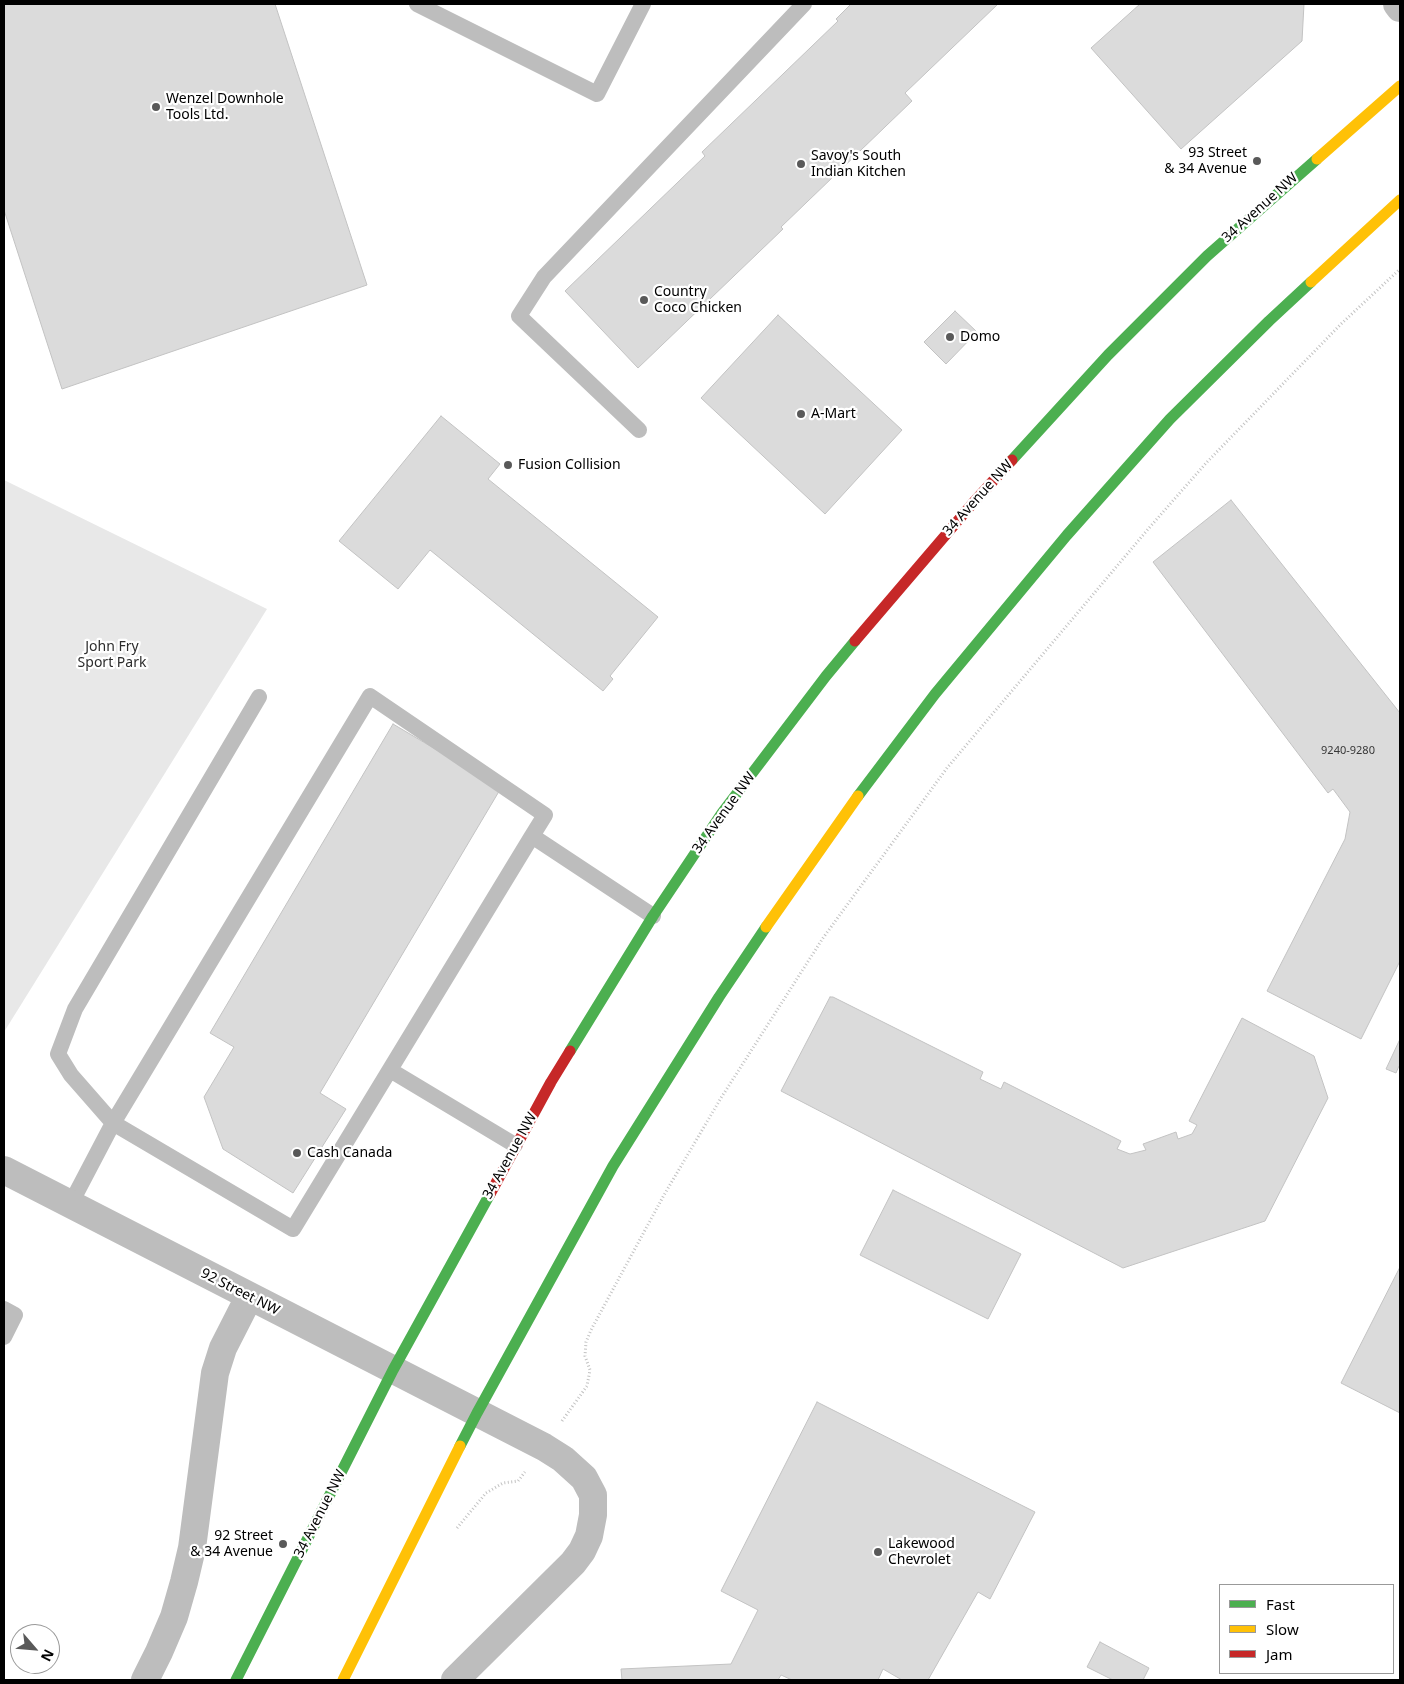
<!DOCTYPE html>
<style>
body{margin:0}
#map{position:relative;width:1404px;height:1684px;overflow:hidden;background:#fff;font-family:"Noto Sans",sans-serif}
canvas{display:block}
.frame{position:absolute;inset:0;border:5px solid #000;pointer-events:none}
.legend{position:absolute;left:1219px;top:1584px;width:175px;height:90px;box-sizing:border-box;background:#fff;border:1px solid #999;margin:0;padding:6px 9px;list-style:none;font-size:15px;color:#000}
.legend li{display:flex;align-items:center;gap:10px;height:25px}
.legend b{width:25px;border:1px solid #999}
.north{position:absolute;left:10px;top:1624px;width:50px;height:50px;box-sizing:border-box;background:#fff;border:1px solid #999;border-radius:50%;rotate:117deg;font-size:14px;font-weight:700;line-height:20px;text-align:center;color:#000}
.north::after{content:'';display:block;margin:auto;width:18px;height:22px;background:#595959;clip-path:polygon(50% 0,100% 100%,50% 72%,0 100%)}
</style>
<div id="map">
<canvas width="1404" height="1684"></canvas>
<div class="frame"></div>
<ul class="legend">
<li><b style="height:6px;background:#4caf50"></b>Fast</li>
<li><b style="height:6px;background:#ffc107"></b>Slow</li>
<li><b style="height:6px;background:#c62828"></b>Jam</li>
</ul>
<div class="north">N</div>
</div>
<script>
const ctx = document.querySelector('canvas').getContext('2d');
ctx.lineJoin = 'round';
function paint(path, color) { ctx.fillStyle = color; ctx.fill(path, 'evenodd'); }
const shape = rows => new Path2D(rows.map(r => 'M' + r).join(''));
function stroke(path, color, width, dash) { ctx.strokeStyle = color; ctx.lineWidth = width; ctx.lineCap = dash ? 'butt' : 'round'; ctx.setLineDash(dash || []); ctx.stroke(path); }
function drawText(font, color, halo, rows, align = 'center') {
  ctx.font = font + ' "Noto Sans",sans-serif'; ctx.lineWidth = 4.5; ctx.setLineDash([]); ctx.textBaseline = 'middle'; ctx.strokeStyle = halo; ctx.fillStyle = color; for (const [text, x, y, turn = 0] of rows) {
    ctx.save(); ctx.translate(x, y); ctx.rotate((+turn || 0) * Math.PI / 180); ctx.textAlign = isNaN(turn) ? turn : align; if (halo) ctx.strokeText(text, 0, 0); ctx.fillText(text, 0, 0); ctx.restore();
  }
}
paint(shape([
 [4,480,267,609,4,1032]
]), '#e8e8e8');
const building = shape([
 [4,4,275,4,367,285,62,389,4,210,4,4],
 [851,4,998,4,905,93,912,101,781,227,783,229,638,368,565,291,705,156,702,152,838,21,836,19,851,4],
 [1140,4,1304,4,1302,41,1181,149,1091,48,1140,4],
 [955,311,977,332,946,364,924,342,955,311],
 [778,315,902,430,825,514,701,398,778,315],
 [441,416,500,464,488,479,658,617,610,676,613,679,603,691,430,550,398,589,339,541,441,416],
 [1231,500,1400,713,1400,961,1361,1039,1267,991,1345,839,1350,812,1333,789,1328,793,1153,562,1231,500],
 [393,724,501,788,320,1093,346,1109,293,1193,223,1149,204,1097,234,1047,210,1033,393,724],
 [830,997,833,997,983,1072,980,1079,1001,1089,1004,1082,1121,1141,1117,1149,1130,1154,1146,1150,1143,1144,1176,1132,1178,1139,1192,1134,1197,1125,1189,1121,1242,1018,1314,1056,1328,1098,1265,1221,1123,1268,781,1091,830,997],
 [1400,1039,1400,1067,1399,1066,1396,1073,1386,1069,1400,1039],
 [893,1190,1021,1254,988,1319,860,1255,893,1190],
 [1400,1267,1400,1413,1341,1383,1400,1267],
 [817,1402,1035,1512,990,1599,978,1592,928,1680,902,1680,883,1669,878,1680,792,1680,781,1675,778,1680,622,1680,621,1669,731,1664,758,1610,721,1591,817,1402],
 [1100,1642,1149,1668,1143,1680,1113,1680,1087,1667,1100,1642]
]);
paint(building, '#dbdbdb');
stroke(building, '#c3c3c3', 1);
stroke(shape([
 [562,1421,587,1386,590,1370,585,1356,586,1342,591,1330,664,1195,721,1098,823,938,947,768,1149,528,1207,462,1341,324,1400,269],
 [457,1528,486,1493,503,1483,518,1481,525,1472]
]), '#c2c2c2', 3, [1, 2.5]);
stroke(shape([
 [417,4,597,94,643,4],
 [639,430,519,316,544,277,804,4],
 [259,697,75,1009,58,1054,71,1075,113,1123,293,1229,532,836],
 [390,1070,515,1145],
 [70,1205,113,1123,370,696,545,815,532,836,653,916],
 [4,1309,15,1315,4,1337]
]), '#bdbdbd', 16);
stroke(shape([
 [1397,4,1400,8],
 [4,1170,544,1447,563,1459,584,1478,593,1495,593,1515,589,1536,582,1551,573,1563,455,1680],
 [145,1680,159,1652,174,1617,184,1582,192,1548,215,1373,223,1348,249,1297]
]), '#bdbdbd', 28);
stroke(shape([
 [1012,460,1108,355,1207,256,1317,159],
 [858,796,935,694,1067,535,1170,419,1269,321,1311,282],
 [570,1051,653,916,722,813,826,676,855,641],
 [460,1446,477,1413,613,1166,719,997,766,927],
 [236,1680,393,1370,490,1194]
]), '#4caf50', 11);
stroke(shape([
 [1317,159,1400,86],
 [1311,282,1400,200],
 [766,927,858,796],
 [343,1680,460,1446]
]), '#ffc107', 11);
stroke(shape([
 [855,641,973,503,1012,460],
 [490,1194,551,1082,570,1051]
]), '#c62828', 11);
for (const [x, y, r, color] of [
 [156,107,5,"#595959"],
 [1257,161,5,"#595959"],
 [801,164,5,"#595959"],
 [644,300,5,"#595959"],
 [950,337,5,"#595959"],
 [801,414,5,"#595959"],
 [508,465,5,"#595959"],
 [297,1153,5,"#595959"],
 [283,1544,5,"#595959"],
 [878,1552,5,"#595959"]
]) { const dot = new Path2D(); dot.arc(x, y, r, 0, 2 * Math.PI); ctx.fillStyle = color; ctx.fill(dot); stroke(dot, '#fff', 2); }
drawText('11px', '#373737', null, [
 ["9240-9280",1348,751]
]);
drawText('14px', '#000', '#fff', [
 ["Wenzel Downhole",166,99],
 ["Tools Ltd.",166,115],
 ["93 Street",1247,153,"right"],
 ["& 34 Avenue",1247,169,"right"],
 ["Savoy's South",811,156],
 ["Indian Kitchen",811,172],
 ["Country",654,292],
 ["Coco Chicken",654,308],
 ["Domo",960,337],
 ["A-Mart",811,414],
 ["Fusion Collision",518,465],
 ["Cash Canada",307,1153],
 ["92 Street",273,1536,"right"],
 ["& 34 Avenue",273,1552,"right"],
 ["Lakewood",888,1544],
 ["Chevrolet",888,1560]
], 'left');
drawText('14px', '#000', '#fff', [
 ["34 Avenue NW",1260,208,-42],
 ["34 Avenue NW",978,498,-48],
 ["34 Avenue NW",724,813,-54],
 ["34 Avenue NW",510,1156,-61],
 ["92 Street NW",240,1292,27],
 ["34 Avenue NW",320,1514,-63]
]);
drawText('14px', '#2c2c2c', '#fff', [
 ["John Fry",112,647],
 ["Sport Park",112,663]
]);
</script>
